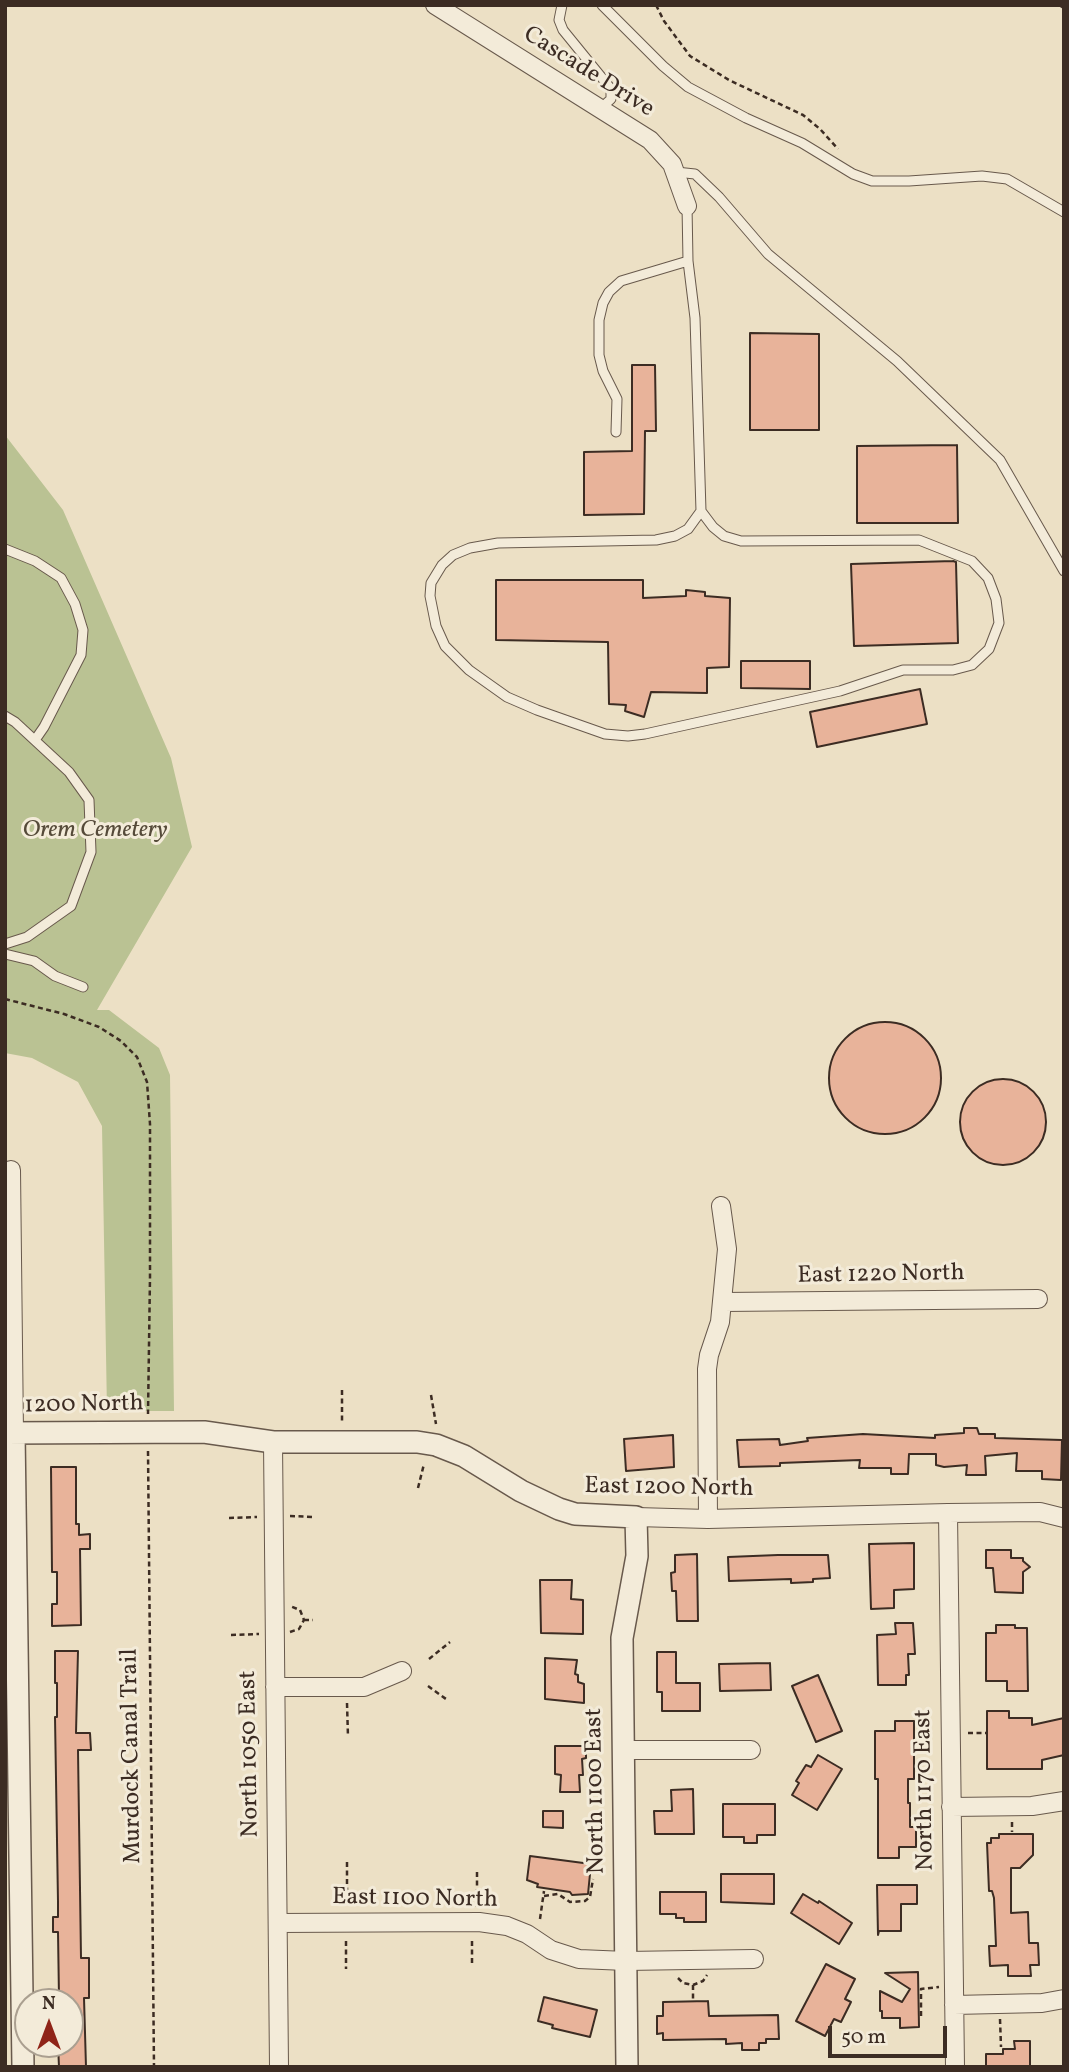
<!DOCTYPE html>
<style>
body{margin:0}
#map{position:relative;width:1069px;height:2072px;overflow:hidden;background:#ece0c5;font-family:Vollkorn,serif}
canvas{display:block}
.frame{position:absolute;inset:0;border:7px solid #3c2c23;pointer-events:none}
.north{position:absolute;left:14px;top:1988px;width:70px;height:70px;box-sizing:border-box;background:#f3ebd9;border:2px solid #aa9f90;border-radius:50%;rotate:0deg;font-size:19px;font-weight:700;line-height:28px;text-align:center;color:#3c2c23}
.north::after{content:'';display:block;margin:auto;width:24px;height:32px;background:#8f2418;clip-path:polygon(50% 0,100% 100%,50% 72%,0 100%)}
.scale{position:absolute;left:828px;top:2026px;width:119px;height:32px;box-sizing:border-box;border:4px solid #3c2c23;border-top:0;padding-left:9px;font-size:21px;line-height:24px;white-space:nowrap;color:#3c2c23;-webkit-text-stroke:5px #f3ebd9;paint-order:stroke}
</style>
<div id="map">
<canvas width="1069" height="2072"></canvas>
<div class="frame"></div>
<div class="north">N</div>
<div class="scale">50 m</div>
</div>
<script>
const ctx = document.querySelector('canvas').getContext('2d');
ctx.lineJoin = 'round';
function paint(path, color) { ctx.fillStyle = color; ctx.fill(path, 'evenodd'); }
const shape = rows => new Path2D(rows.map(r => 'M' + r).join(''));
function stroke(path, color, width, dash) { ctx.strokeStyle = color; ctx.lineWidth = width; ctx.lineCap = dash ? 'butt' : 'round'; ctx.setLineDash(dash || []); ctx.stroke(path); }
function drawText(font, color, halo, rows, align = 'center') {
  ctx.font = font + ' Vollkorn,serif'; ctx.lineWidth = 6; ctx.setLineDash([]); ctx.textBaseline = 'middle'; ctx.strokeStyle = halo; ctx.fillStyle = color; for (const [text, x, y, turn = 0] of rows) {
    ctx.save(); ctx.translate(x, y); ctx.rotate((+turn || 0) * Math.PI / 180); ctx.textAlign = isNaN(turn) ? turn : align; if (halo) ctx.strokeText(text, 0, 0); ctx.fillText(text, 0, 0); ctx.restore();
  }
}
paint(shape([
 [5,435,63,510,171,758,192,847,97,1010,109,1010,159,1048,170,1075,174,1411,107,1411,102,1126,78,1082,32,1058,5,1053]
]), '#bac293');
const building = shape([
 [750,333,819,334,819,430,750,430,750,333],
 [632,365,655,365,656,431,645,431,644,514,584,515,584,452,632,451,632,365],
 [957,445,958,523,857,523,857,446,957,445],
 [953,561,956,562,958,643,854,646,851,564,953,561],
 [496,580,643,580,643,598,686,596,686,590,705,592,705,596,730,598,729,667,707,668,707,693,651,692,644,717,625,711,626,705,609,704,608,642,496,640,496,580],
 [741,661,810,661,810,689,741,688,741,661],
 [920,689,927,724,817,747,810,712,920,689],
 '829 1078a56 56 0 1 1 112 0a56 56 0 1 1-112 0Z',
 '960 1122a43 43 0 1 1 86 0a43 43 0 1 1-86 0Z',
 [964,1428,977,1428,979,1434,995,1434,995,1438,1062,1440,1061,1480,1042,1479,1042,1471,1016,1471,1017,1453,985,1456,986,1475,966,1475,967,1465,944,1467,936,1465,936,1454,909,1454,908,1474,891,1474,891,1468,859,1468,860,1460,780,1463,780,1466,739,1467,737,1440,779,1439,780,1445,808,1441,807,1438,863,1434,935,1438,935,1435,964,1433,964,1428],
 [673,1435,674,1467,626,1471,624,1439,673,1435],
 [51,1467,76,1467,76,1524,79,1524,79,1535,90,1534,90,1549,80,1549,81,1625,52,1626,52,1604,57,1604,57,1572,52,1572,51,1467],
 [914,1543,914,1589,894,1590,894,1608,871,1609,869,1544,914,1543],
 [986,1550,1011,1550,1011,1558,1023,1558,1023,1561,1030,1567,1023,1572,1023,1593,995,1592,993,1568,986,1568,986,1550],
 [697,1554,698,1621,677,1621,676,1591,672,1591,671,1573,675,1572,675,1555,697,1554],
 [778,1555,828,1555,830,1578,813,1579,813,1582,791,1583,791,1579,729,1581,728,1557,778,1555],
 [540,1580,572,1580,571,1599,583,1600,583,1634,541,1633,540,1580],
 [895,1623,913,1623,915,1654,908,1654,909,1675,906,1675,906,1685,878,1685,877,1635,896,1634,895,1623],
 [996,1625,1015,1625,1015,1628,1027,1628,1028,1691,1007,1691,1007,1681,986,1681,986,1633,996,1633,996,1625],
 [55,1651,78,1651,76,1733,90,1733,91,1750,78,1750,81,1958,89,1958,89,1998,84,1998,86,2067,59,2067,58,2044,70,2044,70,1998,59,1998,58,1932,53,1932,53,1917,58,1917,58,1902,55,1717,57,1717,57,1683,55,1683,55,1651],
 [657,1652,676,1652,676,1683,700,1683,700,1711,662,1711,662,1692,657,1692,657,1652],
 [545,1658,577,1660,575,1674,578,1675,578,1682,584,1684,584,1703,545,1699,545,1658],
 [770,1663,771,1690,720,1691,719,1664,770,1663],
 [818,1675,842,1731,816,1742,792,1686,818,1675],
 [987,1711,1009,1711,1009,1718,1032,1718,1032,1725,1064,1718,1064,1755,1042,1760,1042,1769,987,1769,987,1711],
 [895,1721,914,1721,914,1779,908,1779,908,1803,910,1803,910,1827,916,1827,916,1847,899,1847,899,1858,878,1858,878,1779,875,1779,875,1731,895,1731,895,1721],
 [555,1746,586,1746,586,1758,582,1759,583,1775,579,1775,580,1792,560,1792,561,1775,555,1774,555,1746],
 [818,1755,842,1769,817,1810,792,1795,799,1783,796,1781,806,1765,811,1767,818,1755],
 [693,1789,694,1834,655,1834,654,1811,672,1811,671,1790,693,1789],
 [723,1804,775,1804,775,1835,757,1835,757,1843,744,1843,744,1837,723,1837,723,1804],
 [543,1811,563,1811,563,1828,543,1827,543,1811],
 [999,1834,1033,1834,1033,1855,1020,1868,1011,1868,1011,1913,1028,1912,1029,1943,1038,1943,1039,1965,1030,1965,1031,1976,1008,1976,1008,1965,990,1966,989,1946,996,1946,994,1898,992,1891,989,1891,987,1843,991,1843,991,1838,999,1838,999,1834],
 [530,1856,591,1864,588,1894,572,1895,570,1892,537,1887,538,1884,527,1880,530,1856],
 [721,1874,774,1874,774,1904,721,1902,721,1874],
 [877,1885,917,1885,917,1904,901,1904,901,1931,879,1931,878,1935,877,1885],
 [660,1892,706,1892,706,1922,684,1922,684,1918,676,1918,676,1914,660,1914,660,1892],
 [803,1894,818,1903,819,1901,852,1923,839,1944,791,1913,803,1894],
 [826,1964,855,1979,845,1999,851,2002,841,2022,834,2019,825,2036,796,2021,826,1964],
 [918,1972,919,2027,900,2028,900,2018,882,2018,882,2011,880,2011,880,1991,902,2002,910,1989,885,1973,918,1972],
 [544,1997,597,2010,590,2037,552,2028,553,2025,538,2021,544,1997],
 [708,2001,709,2016,778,2015,779,2039,766,2039,766,2043,759,2043,759,2050,742,2050,742,2043,726,2044,726,2039,663,2040,663,2033,657,2034,657,2016,663,2016,663,2002,708,2001],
 [1014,2041,1030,2041,1030,2067,986,2067,986,2054,1003,2054,1003,2049,1015,2049,1014,2041]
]);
paint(building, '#e8b39a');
stroke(building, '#3c2c23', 2);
const service = shape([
 [562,5,559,20,563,30,611,89,611,99,600,109],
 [602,5,663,66,688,87,746,118,802,143,853,174,872,181,909,181,982,176,1007,179,1064,212],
 [676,172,695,174,719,197,768,254,897,361,1000,460,1064,571],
 [687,206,688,261,695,318,701,511],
 [616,432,617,399,603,371,599,355,599,320,603,303,609,292,621,281,688,261],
 [701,511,713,527,724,536,741,541,919,540,972,561,988,578,996,599,999,623,989,649,972,665,953,670,903,670,840,691,645,734,628,736,605,734,537,710,507,697,469,670,445,646,436,626,430,596,431,583,442,565,453,555,470,548,498,543,656,540,675,536,688,529,701,511],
 [5,549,35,561,61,578,75,604,83,630,81,655,44,727,35,740],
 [5,716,15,722,69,772,89,800,91,852,71,906,27,937,5,944],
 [5,954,34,961,55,976,83,987]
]);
const minor = shape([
 [435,5,650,140,672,164,687,206],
 [11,1170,14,1433],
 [723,1302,1038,1299],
 [273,1442,279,2067],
 [948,1513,955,2067],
 [636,1517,708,1519,948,1513,1040,1512,1064,1518],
 [708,1519,707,1369,709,1355,720,1322,727,1249,721,1206],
 [275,1687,364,1687,402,1671],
 [623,1750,751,1750],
 [951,1807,1032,1806,1064,1801],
 [278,1923,479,1922,507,1926,527,1934,551,1950,579,1959,626,1961,754,1959],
 [954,2005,1042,2003,1064,1999]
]);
const tertiary = shape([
 [5,1433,204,1432,273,1442,417,1442,436,1445,464,1456,521,1491,559,1509,575,1514,636,1517,637,1556,622,1638,627,2067],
 [14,1433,23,2067]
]);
stroke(service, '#68594c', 11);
stroke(minor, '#68594c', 20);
stroke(tertiary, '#68594c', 24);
stroke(shape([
 [656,5,664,21,690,56,729,80,803,115,820,129,838,149],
 [1059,5,1064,8],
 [5,999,64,1014,99,1027,121,1041,137,1057,147,1082,150,1124,150,1277,148,1414],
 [342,1390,342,1421],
 [431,1395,436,1424],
 [148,1451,154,2067],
 [418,1488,424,1464],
 [290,1516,314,1517],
 [229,1518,257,1517],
 [304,1620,313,1620],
 [290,1632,299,1629,304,1620,300,1610,290,1606],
 [231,1635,259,1634],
 [429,1659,450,1642],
 [428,1686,446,1699],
 [347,1703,348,1737],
 [968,1733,986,1733],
 [1012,1822,1012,1832],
 [347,1862,347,1902],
 [477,1872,477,1907],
 [544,1896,558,1894,570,1902,585,1901,590,1897,593,1879],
 [540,1919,544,1891],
 [346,1941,346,1969],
 [472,1941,472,1965],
 [678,1978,683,1983,693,1985,703,1981,707,1975],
 [693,1985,693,2000],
 [921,2016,921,1989,939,1987],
 [1000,2019,1001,2047]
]), '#3c2c23', 2.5, [5, 3.5]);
stroke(service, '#f3ebd9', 9);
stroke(minor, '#f3ebd9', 18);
stroke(tertiary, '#f3ebd9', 21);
drawText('24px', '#3c2c23', '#f3ebd9', [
 ["Cascade Drive",588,73,32],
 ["East 1220 North",881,1276,-1],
 ["1200 North",84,1406,-1],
 ["East 1200 North",669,1489,1],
 ["North 1050 East",251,1754,-91],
 ["Murdock Canal Trail",133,1756,-91],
 ["North 1170 East",926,1790,-91],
 ["North 1100 East",597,1791,-91],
 ["East 1100 North",415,1900,1]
]);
drawText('italic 24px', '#554a39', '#f3ebd9', [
 ["Orem Cemetery",95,832]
]);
</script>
